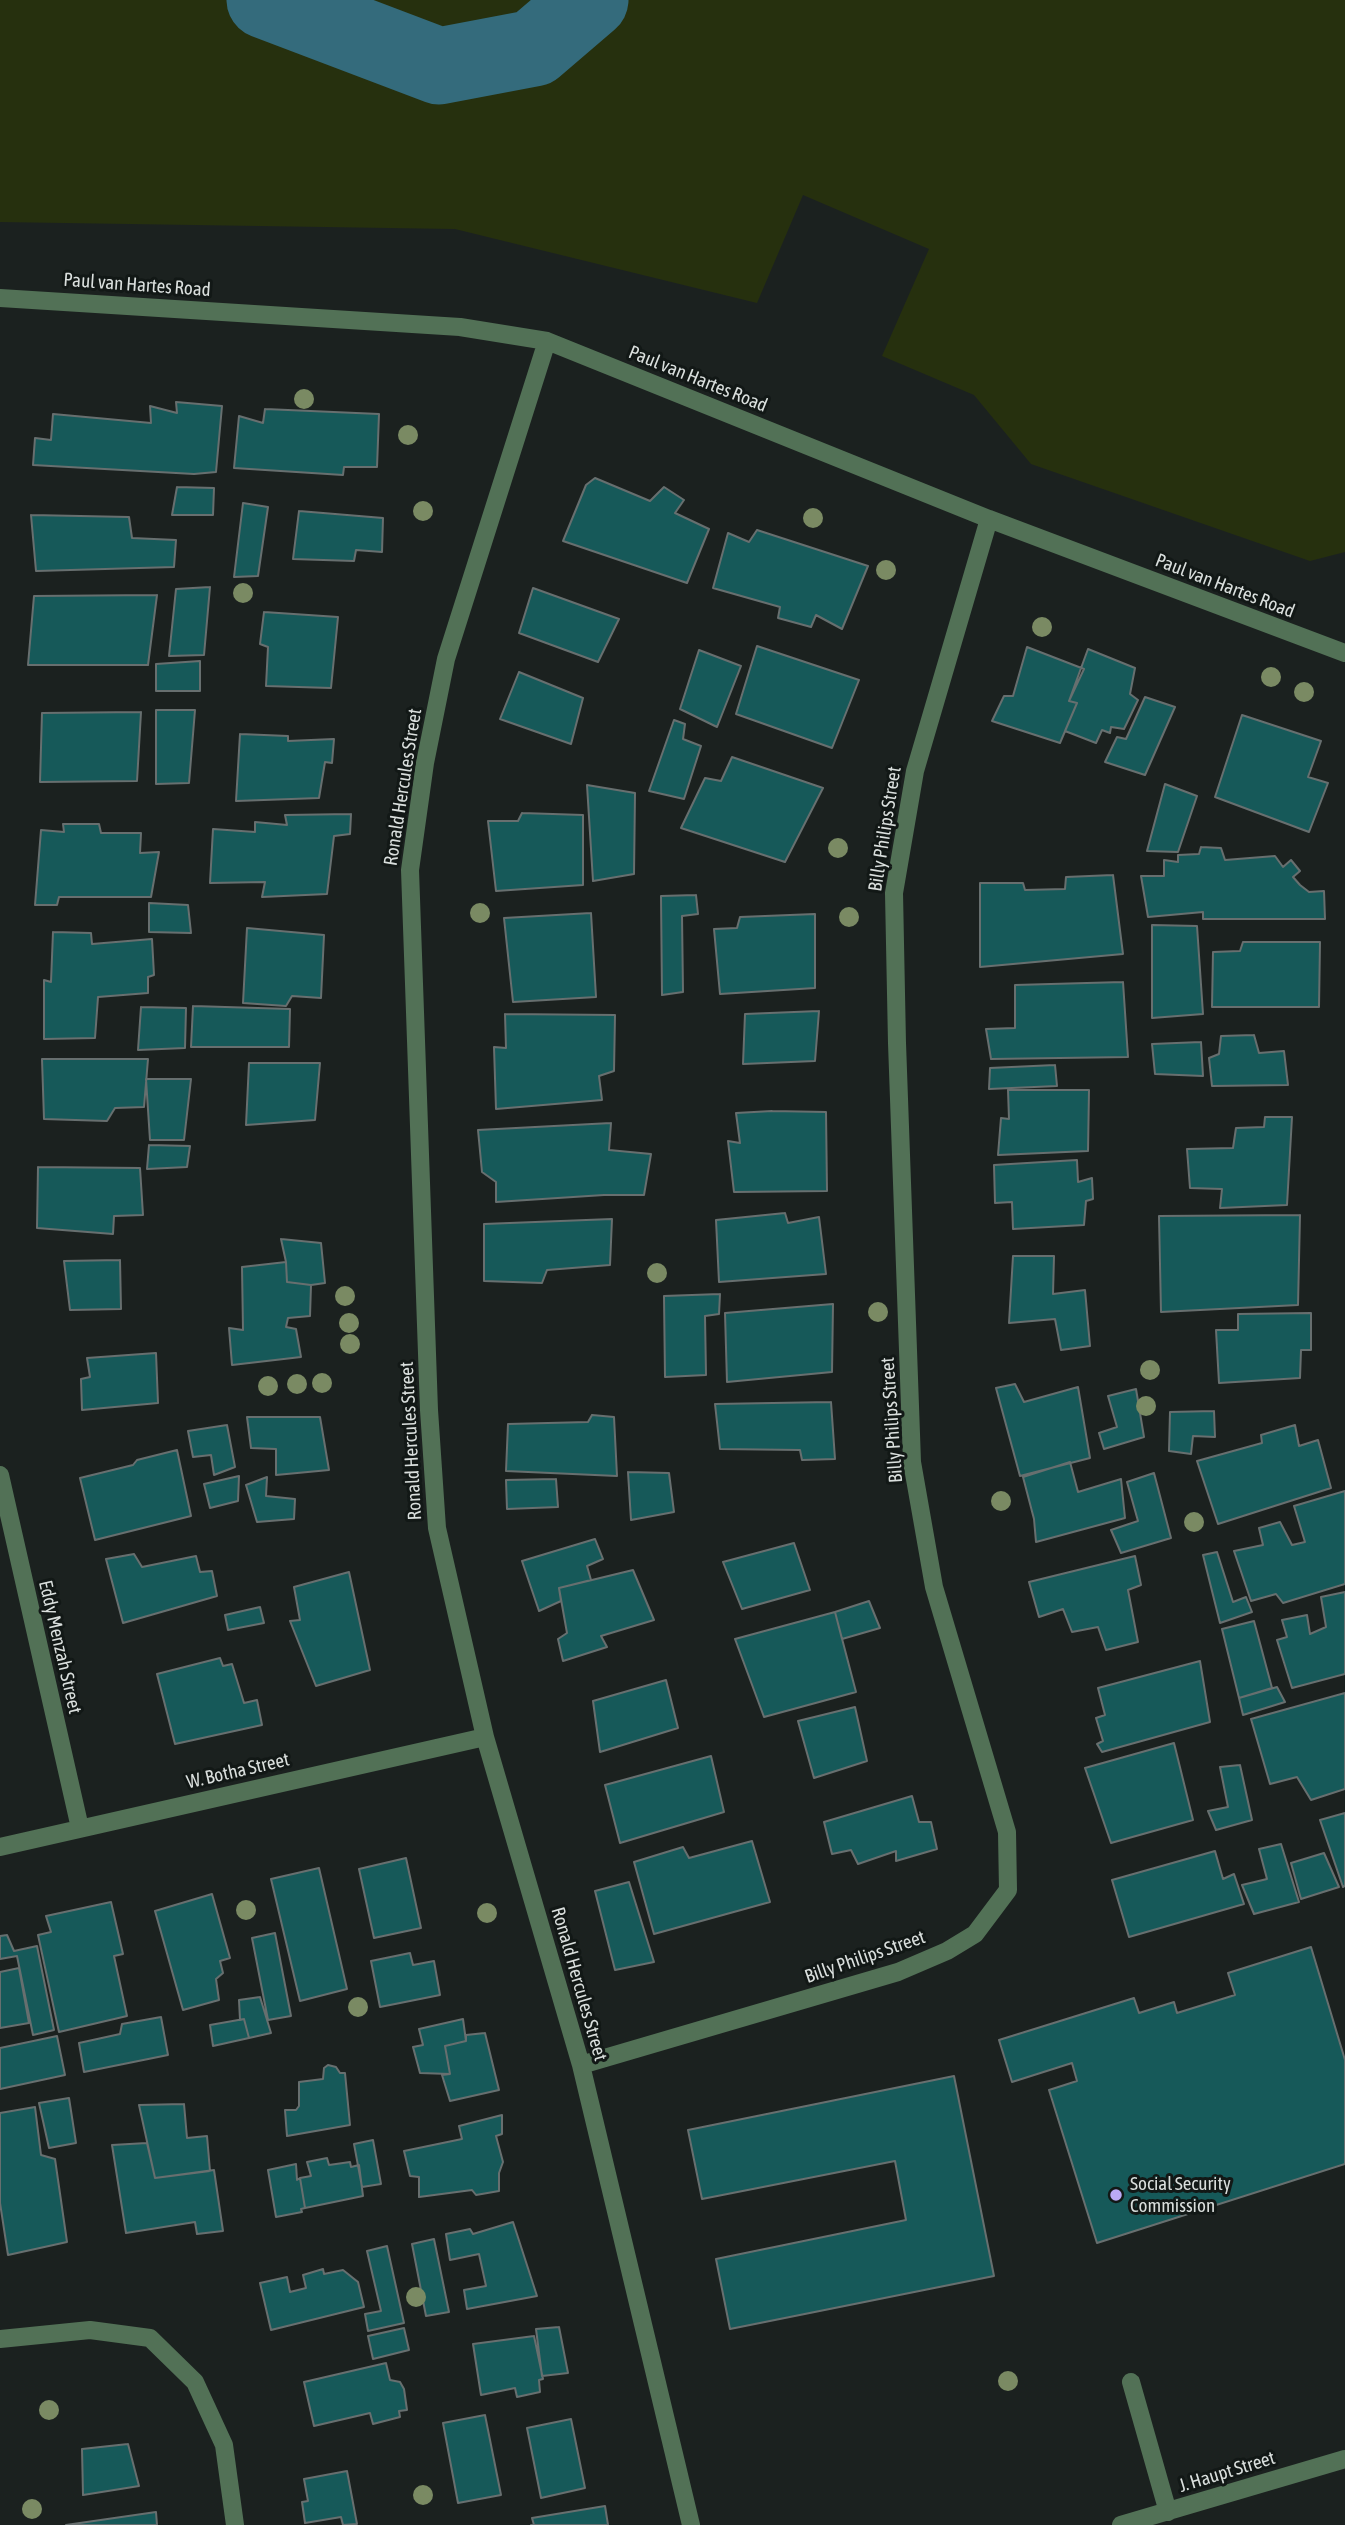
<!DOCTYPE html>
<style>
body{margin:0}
canvas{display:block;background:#1b211f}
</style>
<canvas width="1345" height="2525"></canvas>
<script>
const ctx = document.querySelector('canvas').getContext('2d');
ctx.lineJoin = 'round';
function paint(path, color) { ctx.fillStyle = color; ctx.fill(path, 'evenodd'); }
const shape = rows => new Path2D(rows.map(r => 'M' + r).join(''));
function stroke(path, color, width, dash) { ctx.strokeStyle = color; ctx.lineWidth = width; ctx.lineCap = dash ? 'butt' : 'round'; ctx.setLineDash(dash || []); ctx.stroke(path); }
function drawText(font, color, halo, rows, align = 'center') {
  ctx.font = font + ' "Asap Condensed",sans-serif'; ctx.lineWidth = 6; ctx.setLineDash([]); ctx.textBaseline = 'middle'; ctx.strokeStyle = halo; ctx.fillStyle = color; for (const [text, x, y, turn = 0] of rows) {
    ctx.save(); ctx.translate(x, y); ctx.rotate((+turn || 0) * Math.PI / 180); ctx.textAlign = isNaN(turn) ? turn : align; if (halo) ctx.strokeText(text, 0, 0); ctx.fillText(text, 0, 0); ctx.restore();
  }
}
paint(shape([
 [0,0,1345,0,1345,552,1310,561,1031,464,974,395,882,356,929,249,803,195,757,303,455,229,0,222]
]), '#26300e');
stroke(shape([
 [265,0,439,66,534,48,590,0]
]), '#346b7c', 77);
const building = shape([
 [176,402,222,406,216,472,194,474,33,465,35,438,51,440,53,414,151,423,150,406,177,413,176,402],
 [265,409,379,414,377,467,344,467,343,475,234,468,239,416,263,423,265,409],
 [595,478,650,501,664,487,684,500,675,513,709,529,687,583,563,541,586,485,595,478],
 [177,487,214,488,213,515,172,515,177,487],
 [243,503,268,507,258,576,234,577,243,503],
 [299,511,383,518,382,552,356,550,354,561,293,559,299,511],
 [31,515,129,517,132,538,176,540,174,567,36,571,31,515],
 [757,530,868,566,842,629,816,615,811,627,778,618,780,607,713,588,728,533,749,542,757,530],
 [210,587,204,655,169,656,176,589,210,587],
 [533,588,619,619,598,662,519,633,533,588],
 [157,595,148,665,28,665,34,596,157,595],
 [264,612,338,617,331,688,266,686,268,647,260,644,264,612],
 [757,646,859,680,832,748,736,714,757,646],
 [1027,647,1084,669,1069,701,1077,703,1060,743,992,721,1004,696,1013,696,1027,647],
 [1088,649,1135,668,1130,694,1138,700,1124,729,1111,727,1110,733,1102,730,1096,743,1065,731,1077,703,1069,701,1088,649],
 [699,650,741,666,717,727,680,709,699,650],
 [200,661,200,691,156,691,156,664,200,661],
 [519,672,583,698,571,744,500,719,519,672],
 [1145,697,1175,707,1145,775,1105,762,1117,737,1126,739,1145,697],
 [156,710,195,710,189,783,156,784,156,710],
 [141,712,137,781,40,782,42,713,141,712],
 [1242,715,1321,741,1308,777,1328,783,1309,832,1215,797,1242,715],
 [674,720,685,724,683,739,701,746,684,799,649,791,674,720],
 [240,734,288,736,288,741,334,739,332,763,325,762,319,798,236,801,240,734],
 [732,757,823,788,785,862,681,828,705,778,721,781,732,757],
 [1165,784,1197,796,1178,852,1147,851,1165,784],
 [587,785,635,793,634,874,593,881,587,785],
 [522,813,583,815,583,885,496,891,488,821,518,821,522,813],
 [351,814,350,834,334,836,327,894,262,897,265,882,210,883,213,829,255,832,255,822,287,825,285,815,351,814],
 [63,824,99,824,101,833,141,833,140,853,159,852,151,897,59,897,57,905,35,905,41,830,64,832,63,824],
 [1201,847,1221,848,1225,860,1275,856,1283,867,1291,860,1300,871,1293,877,1300,885,1309,892,1324,891,1325,919,1203,919,1203,912,1148,917,1141,876,1164,876,1164,860,1178,862,1178,855,1199,854,1201,847],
 [1113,875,1123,954,980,967,980,883,1023,883,1025,890,1065,889,1066,877,1113,875],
 [696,895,698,914,682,916,683,992,662,995,661,896,696,895],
 [149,903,188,905,191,933,149,932,149,903],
 [591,913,596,997,513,1002,504,918,591,913],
 [815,914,815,988,720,994,714,929,737,928,740,917,815,914],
 [1152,925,1197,926,1203,1014,1152,1018,1152,925],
 [247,928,324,935,321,998,292,996,286,1006,243,1003,247,928],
 [53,932,91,933,92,944,152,939,154,975,148,977,148,993,98,997,95,1038,44,1039,44,980,51,982,53,932],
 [1243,942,1320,942,1319,1007,1212,1007,1213,952,1240,951,1243,942],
 [1123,982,1128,1057,991,1059,986,1029,1015,1028,1015,985,1123,982],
 [193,1006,290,1009,289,1047,191,1047,193,1006],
 [141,1007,186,1008,185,1048,138,1050,141,1007],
 [819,1011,815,1061,743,1064,745,1014,819,1011],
 [505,1014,615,1015,614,1071,599,1076,602,1100,496,1109,494,1047,506,1048,505,1014],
 [1254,1035,1259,1053,1284,1051,1288,1085,1212,1086,1209,1058,1219,1054,1221,1036,1254,1035],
 [1201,1042,1203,1076,1155,1074,1152,1044,1201,1042],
 [42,1059,148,1059,144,1107,115,1108,107,1121,44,1119,42,1059],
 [249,1063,320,1063,315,1120,246,1125,249,1063],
 [1055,1065,1057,1086,989,1089,990,1068,1055,1065],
 [146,1079,191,1079,184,1140,150,1140,146,1079],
 [1008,1090,1089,1090,1088,1151,998,1155,1001,1118,1009,1119,1008,1090],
 [772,1111,826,1112,827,1191,734,1192,728,1141,740,1143,736,1113,772,1111],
 [1265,1117,1292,1117,1287,1205,1220,1208,1222,1189,1190,1188,1187,1149,1233,1148,1236,1128,1264,1127,1265,1117],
 [611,1123,609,1150,651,1154,644,1195,604,1195,496,1202,496,1182,482,1172,478,1130,611,1123],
 [149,1145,190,1146,187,1167,147,1169,149,1145],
 [1077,1160,1078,1182,1092,1178,1093,1199,1086,1201,1084,1225,1013,1229,1012,1202,995,1203,994,1165,1077,1160],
 [38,1167,140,1168,143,1215,114,1216,113,1234,37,1228,38,1167],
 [785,1213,788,1223,819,1217,826,1274,719,1282,716,1220,785,1213],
 [1300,1215,1298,1305,1161,1312,1159,1216,1300,1215],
 [612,1219,610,1265,547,1270,542,1283,484,1281,484,1224,612,1219],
 [281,1239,321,1243,325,1283,311,1285,287,1282,286,1262,281,1239],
 [1013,1256,1054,1256,1053,1294,1085,1290,1090,1346,1061,1350,1055,1319,1009,1323,1013,1256],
 [120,1260,121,1309,70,1310,64,1261,120,1260],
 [286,1262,287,1282,311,1285,310,1316,288,1318,286,1327,296,1329,301,1357,232,1365,229,1328,243,1330,242,1267,286,1262],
 [720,1294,719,1314,705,1316,706,1375,665,1377,664,1296,720,1294],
 [833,1304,832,1372,727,1382,725,1313,833,1304],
 [1311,1313,1311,1350,1301,1350,1300,1378,1219,1383,1216,1330,1238,1330,1238,1314,1311,1313],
 [156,1353,158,1403,82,1410,81,1379,90,1377,87,1358,156,1353],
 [1015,1384,1024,1402,1078,1387,1090,1458,1020,1476,996,1388,1015,1384],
 [1136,1389,1144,1437,1104,1449,1099,1433,1117,1427,1108,1396,1136,1389],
 [831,1402,835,1459,802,1460,800,1450,720,1449,715,1404,831,1402],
 [1214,1411,1215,1437,1193,1436,1191,1454,1169,1451,1170,1412,1214,1411],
 [592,1415,614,1417,617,1476,506,1471,508,1424,588,1422,592,1415],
 [247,1417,320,1417,329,1470,276,1475,276,1449,251,1448,247,1417],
 [227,1425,235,1467,214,1475,211,1455,193,1457,188,1431,227,1425],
 [1295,1425,1299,1446,1318,1440,1331,1488,1218,1524,1197,1461,1262,1443,1261,1435,1295,1425],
 [177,1450,191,1516,95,1540,80,1478,133,1465,137,1460,177,1450],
 [1070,1462,1078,1492,1121,1479,1125,1518,1036,1542,1034,1519,1023,1477,1070,1462],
 [628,1472,669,1473,674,1512,631,1520,628,1472],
 [1154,1473,1171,1538,1121,1553,1111,1530,1138,1521,1127,1482,1154,1473],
 [239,1476,238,1501,210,1508,204,1484,239,1476],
 [267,1477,266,1496,295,1499,294,1519,257,1522,246,1485,267,1477],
 [556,1479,558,1507,507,1509,506,1480,556,1479],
 [1345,1491,1345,1584,1283,1603,1276,1594,1251,1601,1234,1551,1263,1545,1259,1528,1280,1522,1292,1545,1305,1542,1294,1506,1345,1491],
 [595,1539,603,1559,587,1566,591,1580,559,1588,561,1601,539,1611,522,1561,595,1539],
 [794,1543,810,1590,742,1609,723,1562,794,1543],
 [1217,1552,1233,1602,1246,1597,1252,1612,1220,1623,1203,1555,1217,1552],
 [134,1554,142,1567,196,1556,200,1572,212,1571,217,1596,123,1623,106,1559,134,1554],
 [1135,1556,1141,1585,1128,1590,1138,1642,1106,1650,1098,1627,1072,1632,1063,1609,1039,1617,1029,1582,1135,1556],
 [633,1570,654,1620,601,1636,607,1647,563,1661,558,1639,567,1633,559,1588,633,1570],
 [349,1572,370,1670,316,1686,290,1621,300,1620,294,1587,349,1572],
 [1345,1592,1345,1674,1292,1688,1277,1640,1287,1637,1282,1620,1307,1615,1310,1634,1326,1627,1321,1597,1345,1592],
 [869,1601,880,1628,842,1639,835,1612,869,1601],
 [260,1607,264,1623,228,1630,225,1615,260,1607],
 [835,1612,856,1692,764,1717,735,1639,835,1612],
 [1254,1621,1272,1688,1239,1698,1222,1629,1254,1621],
 [220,1658,223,1666,232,1664,244,1703,257,1700,262,1725,175,1744,157,1674,220,1658],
 [1200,1661,1210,1722,1102,1752,1097,1744,1103,1741,1096,1718,1105,1715,1098,1688,1200,1661],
 [666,1680,678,1728,600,1752,593,1701,666,1680],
 [1277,1687,1285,1702,1243,1715,1239,1698,1277,1687],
 [1345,1693,1345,1789,1311,1800,1297,1777,1270,1784,1251,1719,1345,1693],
 [855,1707,867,1761,814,1778,798,1721,855,1707],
 [1174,1743,1193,1820,1111,1843,1085,1768,1174,1743],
 [711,1756,724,1812,620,1843,605,1785,711,1756],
 [1240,1765,1252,1820,1216,1830,1208,1811,1228,1807,1220,1767,1240,1765],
 [912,1796,919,1822,931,1822,937,1849,896,1861,896,1851,858,1864,851,1850,832,1854,824,1822,912,1796],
 [1345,1813,1345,1886,1343,1887,1320,1820,1345,1813],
 [752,1841,770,1902,654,1934,634,1862,683,1847,689,1858,752,1841],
 [1281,1844,1299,1902,1254,1914,1242,1885,1267,1879,1259,1849,1281,1844],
 [1215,1851,1223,1879,1234,1874,1244,1904,1129,1937,1112,1880,1215,1851],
 [1324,1853,1339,1887,1301,1899,1291,1863,1324,1853],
 [406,1858,421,1928,374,1938,359,1869,406,1858],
 [319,1868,347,1989,300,2001,271,1879,319,1868],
 [629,1882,654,1962,615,1970,595,1891,629,1882],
 [212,1894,230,1958,220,1961,223,1973,216,1979,219,2000,183,2010,155,1911,212,1894],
 [111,1902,123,1954,114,1956,127,2016,59,2032,38,1935,51,1932,46,1916,111,1902],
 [275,1933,291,2016,268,2020,252,1938,275,1933],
 [7,1935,14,1951,37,1946,54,2030,33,2035,17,1956,0,1959,0,1936,7,1935],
 [1311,1947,1345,2060,1345,2164,1097,2243,1049,2090,1077,2081,1072,2063,1012,2082,999,2040,1134,1998,1139,2013,1174,2002,1177,2013,1235,1995,1228,1973,1311,1947],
 [410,1953,413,1965,434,1961,440,1995,380,2007,371,1961,410,1953],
 [19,1968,29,2023,0,2028,0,1972,19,1968],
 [260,1997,271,2033,249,2038,244,2019,240,2020,239,2000,260,1997],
 [161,2017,168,2055,84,2072,79,2043,120,2034,122,2024,161,2017],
 [244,2019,249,2038,213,2046,210,2025,244,2019],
 [463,2019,466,2041,445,2046,450,2074,420,2073,413,2047,423,2045,419,2029,463,2019],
 [485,2033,499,2090,450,2101,442,2075,450,2074,445,2046,466,2041,466,2035,485,2033],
 [57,2036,65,2075,0,2089,0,2048,57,2036],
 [328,2065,336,2067,340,2073,345,2073,350,2125,287,2136,285,2110,296,2110,299,2106,299,2082,323,2079,324,2068,328,2065],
 [954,2076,994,2276,730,2329,716,2259,906,2220,895,2161,702,2199,688,2130,954,2076],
 [69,2098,76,2143,49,2148,39,2103,69,2098],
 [184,2104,187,2138,207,2136,210,2171,155,2178,139,2105,184,2104],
 [35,2107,41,2155,55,2159,67,2242,8,2255,0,2203,0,2113,35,2107],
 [502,2115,502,2134,496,2136,503,2162,499,2173,499,2191,476,2195,472,2190,419,2197,419,2177,410,2176,404,2151,462,2139,459,2126,502,2115],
 [373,2140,381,2184,362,2187,354,2144,373,2140],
 [147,2143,155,2178,214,2170,223,2231,197,2234,195,2222,126,2233,112,2145,147,2143],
 [327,2158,329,2165,350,2162,351,2167,359,2165,363,2196,305,2208,300,2178,311,2176,307,2162,327,2158],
 [296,2164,297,2180,300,2178,305,2208,301,2209,302,2212,276,2217,268,2170,296,2164],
 [513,2222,537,2296,467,2309,464,2290,486,2286,479,2254,450,2260,446,2234,470,2229,473,2234,513,2222],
 [434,2239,449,2312,426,2316,412,2244,434,2239],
 [387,2246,404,2323,368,2331,365,2314,381,2311,367,2251,387,2246],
 [323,2269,324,2274,343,2270,358,2282,364,2307,271,2330,260,2283,287,2277,290,2292,306,2288,303,2275,323,2269],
 [559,2327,568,2373,542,2376,536,2329,559,2327],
 [404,2328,409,2350,373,2359,368,2336,404,2328],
 [534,2336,543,2379,539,2380,540,2392,517,2397,515,2388,481,2395,473,2344,534,2336],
 [386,2363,390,2380,400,2382,404,2389,407,2410,399,2411,400,2417,373,2424,370,2413,314,2426,304,2382,386,2363],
 [485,2415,501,2495,458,2503,443,2423,485,2415],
 [571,2419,585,2488,541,2498,527,2428,571,2419],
 [128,2444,139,2486,83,2495,82,2449,128,2444],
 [347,2471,357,2524,343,2525,341,2517,305,2523,302,2502,308,2501,304,2479,347,2471],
 [605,2506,608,2525,531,2525,534,2525,532,2518,605,2506],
 [156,2512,157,2525,66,2525,156,2512]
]);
paint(building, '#165959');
stroke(building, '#676f6f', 2);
stroke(shape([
 [0,298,460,327,547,341,989,519,1345,653],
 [547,341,446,659,425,763,410,870,429,1410,437,1528,485,1737,581,2065,691,2525],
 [0,1475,80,1828],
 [0,1847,485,1737],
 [581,2065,898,1972,947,1951,975,1934,1008,1890,1007,1832,934,1587,912,1462,897,1043,894,893,915,771,989,519],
 [0,2339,90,2330,150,2338,195,2382,224,2445,235,2525],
 [1131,2382,1168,2512],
 [1121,2525,1345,2459]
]), '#527156', 18);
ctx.fillStyle = '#7a8a63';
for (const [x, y] of [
 [304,399],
 [408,435],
 [423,511],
 [813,518],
 [886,570],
 [243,593],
 [1042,627],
 [1271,677],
 [1304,692],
 [838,848],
 [480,913],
 [849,917],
 [657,1273],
 [345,1296],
 [878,1312],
 [349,1323],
 [350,1344],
 [1150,1370],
 [322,1383],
 [297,1384],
 [268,1386],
 [1146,1406],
 [1001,1501],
 [1194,1522],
 [246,1910],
 [487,1913],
 [358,2007],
 [416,2297],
 [1008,2381],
 [49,2410],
 [423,2495],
 [32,2509]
]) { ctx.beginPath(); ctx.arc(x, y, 10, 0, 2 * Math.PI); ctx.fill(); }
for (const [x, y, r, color] of [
 [1116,2195,7,"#baaaf6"]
]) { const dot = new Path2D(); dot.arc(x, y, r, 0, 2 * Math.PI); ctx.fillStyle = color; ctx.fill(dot); stroke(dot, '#121816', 2.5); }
drawText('19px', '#dadfdd', '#121816', [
 ["Paul van Hartes Road",137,285,4],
 ["Paul van Hartes Road",698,379,22],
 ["Paul van Hartes Road",1225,586,21],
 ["Ronald Hercules Street",403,787,-81],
 ["Billy Philips Street",885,829,-81],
 ["Billy Philips Street",892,1420,-94],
 ["Ronald Hercules Street",411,1441,-93],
 ["Eddy Menzah Street",60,1647,77],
 ["W. Botha Street",238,1771,-13],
 ["Billy Philips Street",865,1957,-19],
 ["Ronald Hercules Street",579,1984,74],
 ["J. Haupt Street",1227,2472,-17]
]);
drawText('19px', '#dadfdd', '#121816', [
 ["Social Security",1130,2184],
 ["Commission",1130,2206]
], 'left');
</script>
